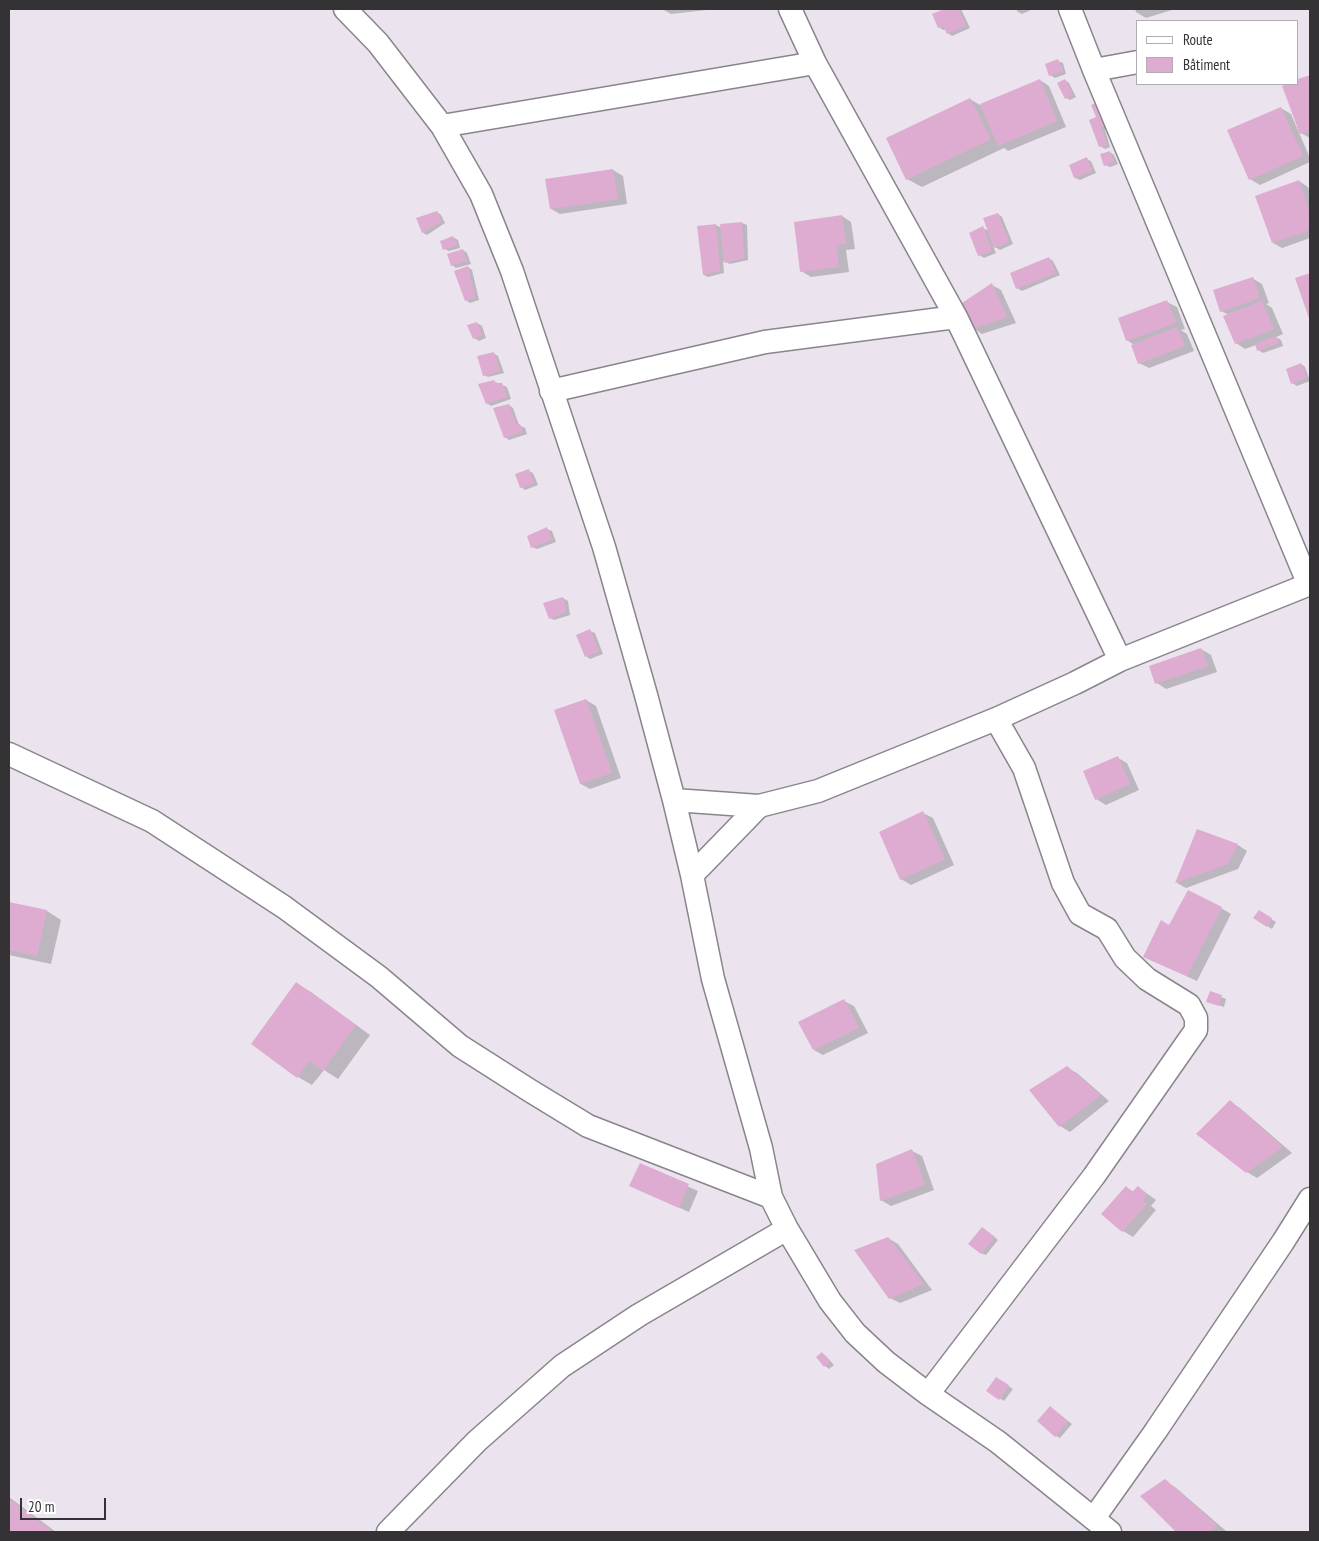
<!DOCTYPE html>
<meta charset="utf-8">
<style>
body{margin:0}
#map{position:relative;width:1319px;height:1541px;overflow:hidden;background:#ebe4ee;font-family:"PT Sans Narrow",sans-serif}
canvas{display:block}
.frame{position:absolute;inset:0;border:10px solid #353236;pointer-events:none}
.legend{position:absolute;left:1136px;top:20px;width:162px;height:65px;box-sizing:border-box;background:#fff;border:1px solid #aeadaf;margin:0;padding:6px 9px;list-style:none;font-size:15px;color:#353236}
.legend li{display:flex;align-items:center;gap:10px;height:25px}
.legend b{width:25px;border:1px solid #aeadaf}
.scale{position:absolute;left:20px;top:1498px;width:86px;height:22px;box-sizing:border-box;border:2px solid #353236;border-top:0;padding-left:6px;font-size:15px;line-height:18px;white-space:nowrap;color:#353236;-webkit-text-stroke:4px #fff;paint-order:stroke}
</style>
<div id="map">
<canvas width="1319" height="1541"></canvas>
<div class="frame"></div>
<ul class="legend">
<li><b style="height:6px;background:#fff"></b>Route</li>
<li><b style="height:14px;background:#dfacd1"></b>Bâtiment</li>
</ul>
<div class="scale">20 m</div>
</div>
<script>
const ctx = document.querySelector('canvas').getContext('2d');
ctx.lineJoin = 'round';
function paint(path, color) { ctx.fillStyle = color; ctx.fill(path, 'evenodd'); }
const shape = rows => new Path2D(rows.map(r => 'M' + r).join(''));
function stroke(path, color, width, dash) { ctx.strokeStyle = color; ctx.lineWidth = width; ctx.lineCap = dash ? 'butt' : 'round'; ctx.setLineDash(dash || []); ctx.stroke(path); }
paint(shape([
 [662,9,707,9,707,10,671,14],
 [947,9,961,9,970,28,952,36,948,33,946,29,943,30,939,27,934,15],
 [1016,9,1033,9,1022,14,1018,12],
 [1135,9,1175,9,1146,18,1136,12],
 [1058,61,1063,63,1066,74,1055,78,1050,75],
 [1310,76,1310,138,1299,132,1284,86,1290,84,1298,84,1298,81],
 [1040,80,1049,86,1066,127,1008,151,1004,148,922,187,907,179,970,99,980,105],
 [1065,80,1069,83,1076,97,1070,100,1066,98],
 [1281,108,1291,114,1310,158,1310,162,1260,185,1250,179],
 [1091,121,1114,126,1105,130,1110,147,1105,149,1100,146],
 [1110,152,1114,155,1118,164,1110,167,1105,165],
 [1086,159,1091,161,1096,173,1080,180,1075,178,1071,165],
 [613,170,623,176,627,204,560,214,551,209],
 [1299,181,1308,187,1310,193,1310,238,1282,248,1273,243],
 [437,212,441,215,445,223,427,235,423,233],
 [998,214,1002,217,1013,244,1000,250,993,246,996,253,984,258,979,255,983,228,989,231],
 [842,216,851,222,855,249,846,250,849,272,811,277,801,271],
 [742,223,747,225,748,260,730,264,723,261,724,273,708,277,704,275,698,227,716,225,722,228,721,225],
 [453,237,458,240,460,248,449,251,444,249],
 [463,250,467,253,471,264,456,268,452,265],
 [1049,258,1053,261,1060,275,1022,291,1017,288],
 [468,267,472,270,479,300,470,303,466,300],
 [1252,278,1262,284,1269,303,1266,304,1272,308,1283,334,1276,337,1281,340,1283,346,1263,353,1258,350,1256,345,1245,349,1236,343,1229,315,1221,311],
 [992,285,1001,290,1016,323,982,334,973,328],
 [1167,302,1177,307,1185,329,1181,330,1187,334,1194,351,1149,368,1139,363,1134,345,1127,340],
 [477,323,482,326,486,338,479,341,474,338],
 [493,353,498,356,504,373,488,377,484,375],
 [1301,364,1305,367,1310,381,1297,386,1292,383],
 [493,381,507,387,511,399,491,406,487,403],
 [509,405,513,408,519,425,525,428,527,434,509,440,505,437],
 [529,471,533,473,538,485,525,490,521,487],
 [547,529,552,531,556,542,537,549,532,547],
 [563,598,568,601,570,615,554,620,550,618,545,604],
 [590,631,595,633,603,654,590,659,586,656],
 [1201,649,1211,655,1217,672,1166,689,1157,683],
 [586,700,596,706,621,778,590,789,581,784],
 [1118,758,1127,763,1139,790,1106,805,1096,799],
 [923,813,933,818,954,865,911,885,901,879],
 [1197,831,1238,845,1247,851,1238,869,1186,888,1177,883],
 [9,903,47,911,61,920,51,964,9,955],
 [1221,908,1231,914,1197,981,1144,957,1169,926],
 [1259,911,1276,922,1272,929,1255,918],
 [297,984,311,992,370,1035,338,1079,324,1070,312,1085,298,1077],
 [1211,993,1226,999,1224,1007,1212,1003],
 [844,1001,854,1006,868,1033,823,1055,814,1050],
 [1067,1068,1077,1073,1109,1101,1070,1132,1060,1126,1031,1090],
 [1230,1102,1240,1108,1292,1153,1257,1178,1247,1172],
 [912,1151,922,1156,934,1190,891,1206,881,1200],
 [640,1165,698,1191,689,1212,641,1191],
 [1126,1187,1134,1192,1138,1187,1156,1200,1151,1206,1156,1210,1133,1237,1123,1231,1103,1214],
 [987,1231,998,1240,986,1255,981,1253],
 [888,1238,898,1244,932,1290,900,1303,890,1298],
 [822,1354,826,1356,834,1365,829,1369,825,1366,818,1357],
 [996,1378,1013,1389,1004,1401,988,1391],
 [1050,1407,1072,1424,1060,1438,1056,1436],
 [1165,1481,1175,1487,1226,1531,1177,1532,1142,1496],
 [9,1497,56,1532,9,1532]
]), '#0003');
paint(shape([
 [944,9,959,9,966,26,947,34,943,26,938,28,932,14],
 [1058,59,1063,71,1049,76,1045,64],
 [1310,75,1310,130,1300,134,1282,86,1287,84,1298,84,1298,79],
 [1040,79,1057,121,998,146,980,104],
 [1065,79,1073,95,1065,99,1057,83],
 [970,98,991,139,906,180,886,138],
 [1101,101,1110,124,1101,127,1107,145,1099,147,1089,120,1096,117,1091,105],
 [1281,107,1303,156,1249,180,1227,130],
 [1110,151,1114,162,1104,166,1100,154],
 [1087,157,1092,171,1074,178,1069,165],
 [613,169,618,199,550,209,545,179],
 [1299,180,1310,213,1310,230,1272,243,1255,196],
 [437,211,442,221,422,233,416,218],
 [998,213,1009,242,994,248,983,218],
 [842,215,846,244,836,245,839,267,800,272,794,222],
 [742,222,744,258,724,263,720,224],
 [716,224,720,271,703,275,697,226],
 [983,226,992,251,978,256,969,233],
 [453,236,457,245,443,250,440,241],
 [463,249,467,261,451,266,447,254],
 [1049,257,1056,273,1016,289,1010,273],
 [468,266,475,298,465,301,454,271],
 [1310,273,1310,321,1295,278],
 [1253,277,1260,298,1220,312,1213,290],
 [992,283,1007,317,972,329,962,303],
 [1167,300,1176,323,1126,341,1118,318],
 [1262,301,1274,329,1235,344,1223,316],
 [477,322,482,335,473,339,467,325],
 [1177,327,1185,346,1138,364,1131,345],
 [1276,336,1279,343,1257,351,1255,344],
 [494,352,500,371,483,376,477,356],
 [1301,363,1307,378,1291,384,1286,369],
 [494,380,496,383,502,383,507,397,486,404,478,384],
 [509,404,516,424,520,424,523,432,504,438,493,408],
 [529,469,534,483,520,488,515,474],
 [547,527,552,540,531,548,527,536],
 [563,597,566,612,549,619,543,603],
 [590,629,599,651,585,657,576,635],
 [1201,648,1208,666,1155,684,1149,666],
 [586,699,612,773,580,784,554,710],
 [1118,756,1130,784,1095,800,1083,771],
 [923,811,945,859,900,880,879,832],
 [1197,829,1238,844,1228,864,1175,883],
 [1188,890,1222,907,1187,976,1143,957,1161,920,1169,925],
 [9,902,47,910,37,956,9,950],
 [1259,910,1272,918,1267,927,1253,918],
 [296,982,356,1025,323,1071,309,1061,297,1078,251,1044],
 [1210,991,1222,995,1219,1006,1206,1002],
 [844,999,859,1028,813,1050,798,1022],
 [1067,1066,1101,1095,1059,1127,1029,1090],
 [1230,1100,1283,1147,1246,1173,1196,1134],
 [912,1149,925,1185,880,1201,876,1164],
 [640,1163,689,1184,679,1208,629,1186],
 [1126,1186,1132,1192,1138,1186,1147,1194,1142,1200,1147,1204,1122,1232,1101,1214],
 [982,1227,995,1237,981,1254,968,1244],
 [888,1237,924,1284,889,1299,854,1250],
 [822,1352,830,1362,824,1367,816,1357],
 [996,1377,1009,1385,999,1400,986,1391],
 [1050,1406,1068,1421,1055,1437,1037,1421],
 [1165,1479,1217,1525,1211,1532,1176,1532,1140,1496],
 [9,1499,53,1532,9,1532]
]), '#dfacd1');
const minor = shape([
 [345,9,378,43,442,126,481,194,512,271,604,547,646,695,674,800,692,875,713,979,761,1148,771,1197,787,1229,830,1301,855,1333,886,1362,928,1394,998,1442,1110,1532],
 [790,9,815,63,956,317,1120,660],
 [1070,9,1094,70,1309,585],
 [1094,70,1138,62],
 [442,126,815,63],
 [551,391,765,342,956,317],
 [9,754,152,821,284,907,379,977,460,1046,529,1090,588,1126,771,1197],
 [674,800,759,806],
 [692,875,759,806,818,791,996,719,1075,683,1120,660,1310,584],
 [928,1394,1094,1176,1196,1030,1196,1018,1189,1005,1147,979,1125,958,1107,929,1080,914,1063,883,1024,768,996,719],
 [1094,1518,1155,1432,1283,1242,1310,1199],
 [388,1532,477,1441,562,1366,639,1315,787,1229]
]);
stroke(minor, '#8a848d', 25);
stroke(minor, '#fff', 22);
</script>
